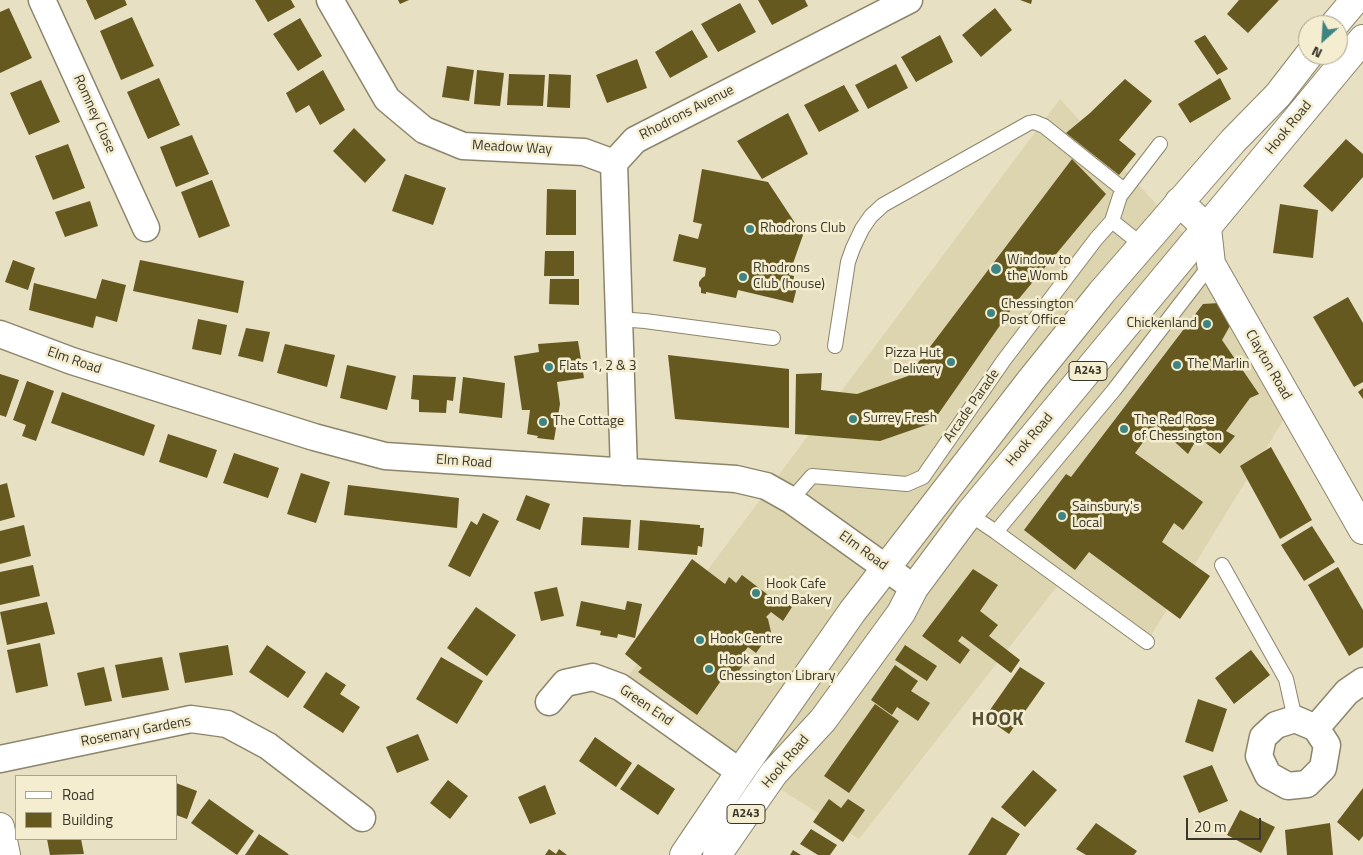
<!DOCTYPE html>
<html>
<head>
<meta charset="utf-8">
<style>
  body { margin:0 }
  #map { position:relative; width:1363px; height:855px; overflow:hidden; background:#e7e0c3; font-family:"Titillium Web",sans-serif }
  canvas { display:block }
  .legend { position:absolute; left:15px; top:775px; width:162px; height:65px; box-sizing:border-box; background:#f4edd0; border:1px solid #a9a48e; margin:0; padding:6px 9px; list-style:none; font-size:15px; color:#39362a }
  .legend li { display:flex; align-items:center; gap:10px; height:25px }
  .legend b { width:25px; border:1px solid #a9a48e }
  .north { position:absolute; left:1298px; top:15px; width:50px; height:50px; box-sizing:border-box; background:#f4edd0; border:1px solid #a9a48e; border-radius:50%; rotate:206deg; font-size:14px; font-weight:700; line-height:20px; text-align:center; color:#39362a }
  .north::after { content:''; display:block; margin:auto; width:18px; height:22px; background:#3e8582; clip-path:polygon(50% 0,100% 100%,50% 72%,0 100%) }
  .scale { position:absolute; left:1186px; top:818px; width:75px; height:22px; box-sizing:border-box; border:2px solid #39362a; border-top:0; padding-left:6px; font-size:15px; line-height:18px; white-space:nowrap; color:#39362a; -webkit-text-stroke:4px #f4edd0; paint-order:stroke }
</style>
</head>
<body>
<div id="map">
<canvas width="1363" height="855"></canvas>
<ul class="legend">
<li><b style="height:6px;background:#fff"></b>Road</li>
<li><b style="height:14px;background:#665920"></b>Building</li>
</ul>
<div class="north">N</div>
<div class="scale">20 m</div>
</div>
<script>
const context = document.querySelector('canvas').getContext('2d');
context.lineJoin = 'round';
function paint(path, color) { context.fillStyle = color; context.fill(path, 'evenodd'); }
const toPath = rows => new Path2D(rows.map(r => 'M' + r).join(''));
function strokePath(path, color, width, dash) { context.strokeStyle = color; context.lineWidth = width; context.lineCap = dash ? 'butt' : 'round'; context.setLineDash(dash || []); context.stroke(path); }
function write(font, color, halo, rows, align = 'center') {
  context.font = font + ' "Titillium Web",sans-serif'; context.lineWidth = 5; context.setLineDash([]); context.textBaseline = 'middle'; context.strokeStyle = halo; context.fillStyle = color; for (const [text, x, y, turn = 0] of rows) {
    context.save(); context.translate(x, y); context.rotate((+turn || 0) * Math.PI / 180); context.textAlign = isNaN(turn) ? turn : align; if (halo) context.strokeText(text, 0, 0); context.fillText(text, 0, 0); context.restore();
  }
}
paint(toPath([
  [1060,99,1211,264,1292,406,1147,642,1062,580,859,839,620,687]
]), '#ddd5b0');
paint(toPath([
  [86,0,125,0,127,5,95,20],
  [255,0,291,0,295,7,268,22],
  [398,0,409,0,400,4],
  [758,0,805,0,808,6,772,25],
  [1020,0,1032,0,1031,4],
  [1239,0,1279,0,1248,33,1227,14],
  [740,3,756,32,718,52,701,24],
  [9,8,32,58,0,73,0,12],
  [995,8,1012,30,981,57,962,35],
  [132,17,154,66,121,80,100,31],
  [300,18,322,56,298,71,273,34],
  [692,30,708,57,670,78,655,52],
  [940,35,953,62,916,82,901,57],
  [1205,35,1228,69,1217,75,1194,41],
  [637,59,647,88,607,103,596,75],
  [896,64,908,88,868,109,855,85],
  [447,66,474,70,469,101,442,97],
  [323,70,345,110,320,125,309,105,296,113,286,93],
  [477,70,504,73,500,106,474,104],
  [509,74,545,75,543,106,507,105],
  [549,74,571,75,570,108,547,107],
  [159,78,180,125,148,139,127,92],
  [1220,78,1231,99,1190,123,1178,104],
  [1125,79,1152,101,1119,140,1136,154,1119,175,1066,133,1090,113],
  [41,80,60,122,29,135,10,93],
  [844,85,859,111,819,132,804,105],
  [788,113,808,154,762,179,737,141],
  [354,128,386,160,365,183,333,151],
  [192,135,209,174,176,187,160,147],
  [1346,139,1363,154,1363,177,1332,212,1303,186],
  [68,144,85,188,53,200,35,156],
  [1072,159,1106,194,1017,301,932,423,880,441,795,434,796,374,822,373,821,390,857,394,908,376],
  [702,169,768,182,803,235,789,275,794,276,793,282,798,283,793,303,738,290,736,298,706,292,706,294,701,293,701,288,699,286,699,282,702,278,705,276,706,268,673,261,679,234,698,239,702,224,693,222],
  [405,174,446,188,433,225,392,211],
  [212,180,230,226,199,238,181,192],
  [547,189,576,190,576,235,546,235],
  [90,201,98,226,65,237,55,212],
  [1280,204,1318,210,1313,258,1273,253],
  [545,251,574,251,574,276,544,276],
  [13,260,35,268,28,290,5,282],
  [140,260,244,281,238,313,133,291],
  [102,279,126,285,117,322,96,316,93,328,29,310,34,283,96,299],
  [550,279,579,279,579,305,549,304],
  [1348,297,1363,323,1363,382,1354,387,1313,317],
  [1219,303,1231,324,1222,340,1259,394,1250,398,1226,431,1235,436,1220,454,1198,437,1188,454,1156,425,1135,453,1203,502,1183,530,1174,523,1162,542,1210,576,1180,619,1089,552,1075,570,1024,530,1066,474,1071,477,1203,304],
  [198,319,227,325,221,355,192,349],
  [246,328,270,332,263,362,238,356],
  [578,341,584,378,557,382,560,404,554,440,537,438,538,436,527,434,530,410,522,410,514,356,539,352,538,344],
  [285,344,335,355,327,387,277,373],
  [668,355,789,369,789,428,675,419],
  [347,365,396,376,387,410,340,398],
  [0,374,19,380,6,417,0,415],
  [413,375,456,377,453,401,447,400,446,413,419,412,419,400,411,399],
  [463,377,505,383,502,418,459,413],
  [27,381,54,391,36,441,22,436,26,425,13,420],
  [1363,388,1363,399,1358,392],
  [62,392,155,425,144,456,51,423],
  [168,434,217,450,207,478,159,462],
  [1271,447,1312,520,1280,539,1240,466],
  [234,453,279,468,268,498,223,483],
  [301,473,330,482,316,523,287,514],
  [7,483,15,517,0,521,0,485],
  [348,485,459,498,457,528,344,515],
  [526,495,550,504,540,530,516,520],
  [483,513,499,521,470,577,448,566,471,521,477,525],
  [583,517,631,520,629,548,581,545],
  [640,520,700,525,700,528,704,528,702,547,698,546,697,555,638,550],
  [24,525,31,556,0,564,0,531],
  [1312,526,1335,562,1304,581,1281,545],
  [692,559,725,584,729,577,736,583,742,575,776,601,778,597,792,607,783,621,771,612,766,617,768,619,771,632,756,653,748,647,738,660,744,664,732,680,725,675,697,715,638,672,642,668,625,654],
  [33,565,40,596,0,605,0,572],
  [1338,567,1363,610,1363,647,1349,656,1308,585],
  [973,569,998,585,980,611,998,625,989,636,1020,660,1011,673,962,636,958,641,970,650,960,664,922,636],
  [557,587,564,616,541,621,534,592],
  [581,601,625,610,627,601,642,604,635,638,618,634,617,638,600,635,601,631,576,626],
  [47,602,55,634,7,645,0,612],
  [476,607,516,635,487,676,447,648],
  [40,643,48,686,16,693,7,650],
  [228,645,233,675,185,683,179,653],
  [267,645,306,672,288,698,249,672],
  [905,645,937,666,927,681,895,660],
  [1251,650,1270,675,1234,704,1215,678],
  [162,657,169,690,122,698,115,665],
  [441,657,483,681,457,724,416,699],
  [895,665,918,681,911,691,930,703,918,721,897,707,892,715,871,700],
  [104,667,112,701,85,706,77,673],
  [1020,667,1045,683,1009,734,985,717],
  [326,672,346,685,340,694,360,707,343,733,303,707],
  [1198,699,1227,709,1213,752,1185,742],
  [875,704,899,721,849,793,824,776],
  [418,734,429,760,397,773,386,747],
  [595,737,632,763,616,787,579,761],
  [638,764,675,789,658,815,620,789],
  [1212,765,1228,801,1199,813,1183,776],
  [1033,770,1057,790,1025,827,1001,807],
  [448,780,468,796,450,819,430,803],
  [176,783,197,791,187,819,176,815],
  [545,785,556,814,530,824,518,797],
  [1363,788,1363,836,1359,841,1337,822],
  [209,799,254,831,237,855,191,823],
  [829,799,841,808,848,799,865,810,843,842,813,822],
  [1240,810,1275,827,1261,853,1227,835],
  [992,817,1020,834,1006,855,968,855],
  [1096,823,1137,851,1134,855,1086,855,1076,849],
  [1330,823,1333,855,1287,855,1285,830],
  [811,829,837,845,830,855,818,855,800,844],
  [259,834,287,853,289,855,245,855],
  [47,839,81,839,84,854,50,855],
  [549,849,556,854,559,849,567,855,545,855],
  [793,850,801,855,790,855]
]), '#665920');
const service = toPath([
  [1112,221,1142,245],
  [618,319,645,321,773,338],
  [835,346,848,262,853,248,862,229,871,216,883,205,1029,123,1034,122,1044,126,1124,190],
  [791,500,812,476,907,484,923,477,1004,360,1096,239,1112,221,1120,196,1160,144],
  [969,514,996,532,1147,642],
  [996,532,1114,390,1211,264],
  [1222,565,1286,679,1295,719]
]);
const minor = toPath([
  [42,0,146,228],
  [330,0,387,99,424,130,463,146,584,152,614,163],
  [0,334,72,361,314,437,385,456,736,479,766,486,791,500,914,588],
  [624,472,614,163,635,140,909,0],
  [549,702,565,683,593,677,620,687,740,772],
  [1295,719,1316,728,1327,745,1323,768,1307,784,1288,786,1268,775,1259,756,1263,737,1276,725,1295,719],
  [1316,728,1347,692,1363,681],
  [0,759,191,719,227,724,268,746,362,818]
]);
const tertiary = toPath([
  [1179,202,1207,228,1211,264,1363,530],
  [0,827,6,855]
]);
const trunk = toPath([
  [1334,25,1355,0],
  [684,855,740,772,852,612,1031,380,1102,292,1233,141,1278,95,1309,55],
  [717,855,774,773,823,720,901,613,914,588,969,514,1363,39]
]);
strokePath(service, '#8c856b', 16);
strokePath(minor, '#8c856b', 29);
strokePath(tertiary, '#8c856b', 30);
strokePath(trunk, '#8c856b', 30);
strokePath(service, '#fff', 14);
strokePath(minor, '#fff', 26);
strokePath(tertiary, '#fff', 28);
strokePath(trunk, '#fff', 28);
for (const [x, y, r, color] of [
  [750,229,5,"#3e8582"],
  [996,269,6,"#3e8582"],
  [743,277,5,"#3e8582"],
  [991,313,5,"#3e8582"],
  [1207,324,5,"#3e8582"],
  [951,362,5,"#3e8582"],
  [1177,365,5,"#3e8582"],
  [549,367,5,"#3e8582"],
  [853,419,5,"#3e8582"],
  [543,422,5,"#3e8582"],
  [1124,429,5,"#3e8582"],
  [1062,516,5,"#3e8582"],
  [756,593,5,"#3e8582"],
  [700,640,5,"#3e8582"],
  [709,669,5,"#3e8582"]
]) { const dot = new Path2D(); dot.arc(x, y, r, 0, 2 * Math.PI); context.fillStyle = color; context.fill(dot); strokePath(dot, '#f4edd0', 2); }
for (const [x, y, w] of [
  [1088,371,38],
  [746,814,38]
]) { const box = new Path2D(); box.roundRect(x - w / 2, y - 9.5, w, 19, 4); context.fillStyle = '#f4edd0'; context.fill(box); strokePath(box, '#39362a', 1); }
write('bold 12px', '#39362a', null, [
  ["A243",1088,371],
  ["A243",746,814]
]);
write('14px', '#39362a', '#f4edd0', [
  ["Rhodrons Avenue",687,113,-27],
  ["Romney Close",94,114,66],
  ["Hook Road",1289,128,-51],
  ["Meadow Way",512,148,3],
  ["Elm Road",74,361,19],
  ["Clayton Road",1268,365,60],
  ["Arcade Parade",972,406,-55],
  ["Hook Road",1030,440,-50],
  ["Elm Road",464,462,4],
  ["Elm Road",863,551,36],
  ["Green End",646,706,34],
  ["Rosemary Gardens",136,732,-11],
  ["Hook Road",786,762,-50]
]);
write('14px', '#39362a', '#f4edd0', [
  ["Rhodrons Club",760,229],
  ["Window to",1007,261],
  ["the Womb",1007,277],
  ["Rhodrons",753,269],
  ["Club (house)",753,285],
  ["Chessington",1001,305],
  ["Post Office",1001,321],
  ["Chickenland",1197,324,"right"],
  ["Pizza Hut",941,354,"right"],
  ["Delivery",941,370,"right"],
  ["The Marlin",1187,365],
  ["Flats 1, 2 & 3",559,367],
  ["Surrey Fresh",863,419],
  ["The Red Rose",1134,421],
  ["of Chessington",1134,437],
  ["The Cottage",553,422],
  ["Sainsbury's",1072,508],
  ["Local",1072,524],
  ["Hook Cafe",766,585],
  ["and Bakery",766,601],
  ["Hook Centre",710,640],
  ["Hook and",719,661],
  ["Chessington Library",719,677]
], 'left');
context.letterSpacing = '1px';
write('bold 19px', '#544e35', '#f4edd0', [
  ["HOOK",998,720]
]);
context.letterSpacing = '0px';
</script>
</body>
</html>
